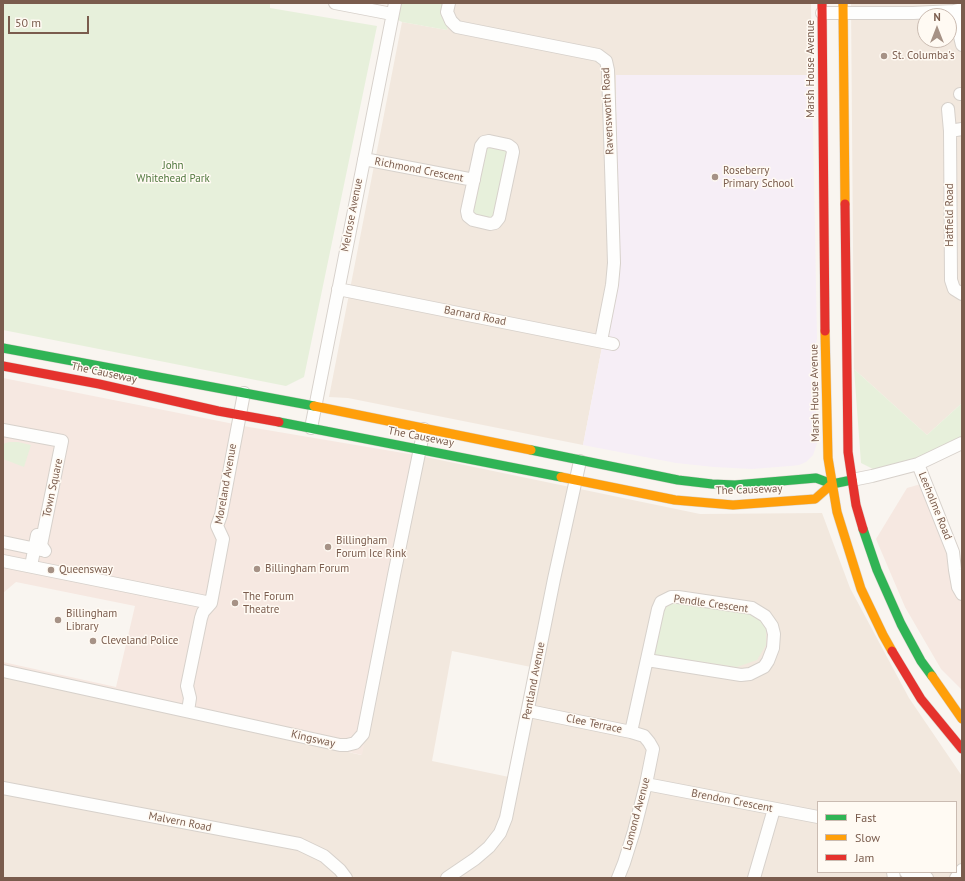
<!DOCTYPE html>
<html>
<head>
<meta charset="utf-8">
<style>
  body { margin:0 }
  #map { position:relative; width:965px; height:881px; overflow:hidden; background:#f9f5f0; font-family:"PT Sans",sans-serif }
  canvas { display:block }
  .frame { position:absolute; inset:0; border:4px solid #7a5c4d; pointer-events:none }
  .legend { position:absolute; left:817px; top:801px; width:140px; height:72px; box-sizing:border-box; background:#fffaf3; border:1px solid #cabbb1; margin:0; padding:5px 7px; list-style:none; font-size:12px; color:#7a5c4d }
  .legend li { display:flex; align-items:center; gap:8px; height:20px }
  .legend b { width:20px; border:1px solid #cabbb1 }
  .north { position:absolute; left:917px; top:8px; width:40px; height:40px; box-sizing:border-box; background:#fffaf3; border:1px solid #cabbb1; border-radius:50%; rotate:0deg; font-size:11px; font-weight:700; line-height:16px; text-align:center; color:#7a5c4d }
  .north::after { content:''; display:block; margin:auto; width:14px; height:18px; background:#a69286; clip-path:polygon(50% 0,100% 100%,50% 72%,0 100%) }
  .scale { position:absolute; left:8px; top:16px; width:81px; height:18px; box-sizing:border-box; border:2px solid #7a5c4d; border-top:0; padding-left:5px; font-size:12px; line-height:14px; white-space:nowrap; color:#7a5c4d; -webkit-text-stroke:3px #fffaf3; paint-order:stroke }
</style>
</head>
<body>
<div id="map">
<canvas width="965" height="881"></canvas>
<div class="frame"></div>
<ul class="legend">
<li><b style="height:5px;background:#30b455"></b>Fast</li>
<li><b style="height:5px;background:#ff9f0a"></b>Slow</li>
<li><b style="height:5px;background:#e5322d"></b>Jam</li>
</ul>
<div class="north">N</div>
<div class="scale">50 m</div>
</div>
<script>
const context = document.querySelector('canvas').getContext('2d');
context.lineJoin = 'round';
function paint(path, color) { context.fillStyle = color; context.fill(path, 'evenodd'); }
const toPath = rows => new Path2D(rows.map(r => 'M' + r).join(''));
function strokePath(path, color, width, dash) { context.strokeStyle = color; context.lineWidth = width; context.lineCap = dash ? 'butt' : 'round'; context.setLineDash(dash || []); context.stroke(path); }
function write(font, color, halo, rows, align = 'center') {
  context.font = font + ' "PT Sans",sans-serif'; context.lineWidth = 3; context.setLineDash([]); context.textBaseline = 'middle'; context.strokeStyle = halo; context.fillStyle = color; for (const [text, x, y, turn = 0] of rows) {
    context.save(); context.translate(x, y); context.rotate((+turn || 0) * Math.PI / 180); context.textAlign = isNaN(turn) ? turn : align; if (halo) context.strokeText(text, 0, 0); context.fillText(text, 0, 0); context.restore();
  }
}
paint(toPath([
  [450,3,811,3,812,75,616,76,618,279,608,326,609,334,602,347,583,445,348,398,329,397,402,22,447,30],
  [851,3,962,3,962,403,927,435,854,369],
  [925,16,949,16,949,40,925,40],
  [421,456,700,514,822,513,850,588,909,698,962,776,962,878,3,878,3,672,361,755],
  [452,651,531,667,509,777,432,761],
  [818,802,956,802,956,872,818,872]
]), '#f2e8de');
paint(toPath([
  [3,378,249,427,421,456,362,755,3,672,3,662,116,687,135,606,16,582,3,593],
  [921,484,956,571,962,565,962,690,941,669,905,607,876,539,907,488]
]), '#f6e8e1');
paint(toPath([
  [616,75,812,75,817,338,811,370,811,393,816,407,817,443,813,455,806,462,799,465,790,466,752,469,714,467,676,463,583,445,602,347,609,334,608,326,618,279]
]), '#f6eef6');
paint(toPath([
  [3,3,270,3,270,8,377,26,304,377,286,386,3,330],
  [399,3,450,3,447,30,402,22,396,19],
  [484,142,512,148,495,223,468,214],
  [854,369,927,435,962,403,962,447,910,462,873,469,861,463],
  [9,442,18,442,31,445,24,467,3,459,3,444],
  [681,599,754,612,766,628,766,645,757,660,737,667,650,654,657,616,668,604]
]), '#e7f0db');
const street = toPath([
  [335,3,392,14],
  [449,3,447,12,451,21,457,27,598,55,606,61,608,70,614,263,612,285,601,341],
  [954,11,962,45],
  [822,13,913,13,954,11,962,9],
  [960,94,962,94],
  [948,109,950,131,951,280,954,289,962,294],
  [950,131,962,129],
  [489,141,508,145,512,148,513,152,499,218,495,223,490,224,473,220,468,216,467,211,481,146,484,142,489,141],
  [364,159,474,180],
  [338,289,613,344],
  [311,428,395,3],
  [3,430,62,441,41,545,45,551],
  [918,464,953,552,955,570,958,587,962,594],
  [852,480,872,476,918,464,962,443],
  [3,542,41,550],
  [3,561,211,603],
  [31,566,37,535],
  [3,671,340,745,347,745,355,743,363,734,394,575,424,429],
  [188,711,190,698,187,686,201,618,203,612,211,603,223,539,217,526,221,515,244,393],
  [529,711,631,732,644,736,649,742,653,749,646,784,634,831,624,863,618,878],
  [631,732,658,609,661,602,671,597,678,597,752,608,765,616,772,626,774,634,773,648,768,661,764,667,750,674,741,675,647,660],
  [646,784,818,817],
  [3,788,299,844,324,856,340,870,346,878],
  [893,872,894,878],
  [906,872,927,878],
  [447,878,475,859,489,847,500,833,506,818,554,579,580,461],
  [754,878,774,809],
  [956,878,962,870]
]);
const fast = toPath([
  [3,348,314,406],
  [279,422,561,477],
  [531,450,678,480,712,484,735,485,816,478,832,484,852,480],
  [863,529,877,570,901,624,921,661,932,676]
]);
const slow = toPath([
  [843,3,845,204],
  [825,331,828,458,837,512,861,589,883,635,892,651],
  [314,406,531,450],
  [561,477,675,500,733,505,815,499,832,484],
  [932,676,962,719]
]);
const jam = toPath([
  [822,3,825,331],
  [845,204,848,452,856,505,863,529],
  [3,366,99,384,218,411,279,422],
  [892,651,921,699,962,749]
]);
strokePath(street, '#d7d1cb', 14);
strokePath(fast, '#d9d2cb', 10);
strokePath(slow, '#d9d2cb', 10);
strokePath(jam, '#d9d2cb', 10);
strokePath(street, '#fefefd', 12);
strokePath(fast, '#30b455', 9);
strokePath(slow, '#ff9f0a', 9);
strokePath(jam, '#e5322d', 9);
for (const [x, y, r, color] of [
  [884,56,4,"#a69286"],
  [715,177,4,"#a69286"],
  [328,547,4,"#a69286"],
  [257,569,4,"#a69286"],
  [51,570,4,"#a69286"],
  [235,603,4,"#a69286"],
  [58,620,4,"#a69286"],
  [93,641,4,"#a69286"]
]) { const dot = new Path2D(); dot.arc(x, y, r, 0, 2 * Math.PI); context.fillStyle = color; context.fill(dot); strokePath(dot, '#fffaf3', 1.5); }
write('11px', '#7a5c4d', '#fffaf3', [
  ["St. Columba's",892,56],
  ["Roseberry",723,171],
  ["Primary School",723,184],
  ["Billingham",336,541],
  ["Forum Ice Rink",336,554],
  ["Billingham Forum",265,569],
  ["Queensway",59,570],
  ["The Forum",243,597],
  ["Theatre",243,610],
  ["Billingham",66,614],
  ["Library",66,627],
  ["Cleveland Police",101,641]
], 'left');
write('11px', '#7a5c4d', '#fffaf3', [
  ["Marsh House Avenue",811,69,-90],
  ["Ravensworth Road",608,111,-93],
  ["Richmond Crescent",419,170,11],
  ["Melrose Avenue",352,215,-79],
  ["Hatfield Road",950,215,-90],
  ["Barnard Road",475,316,11],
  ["The Causeway",104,373,12],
  ["Marsh House Avenue",815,393,-91],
  ["The Causeway",421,437,11],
  ["Moreland Avenue",226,484,-80],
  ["Town Square",53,488,-78],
  ["The Causeway",749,490,-2],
  ["Leeholme Road",935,506,68],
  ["Pendle Crescent",711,604,8],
  ["Pentland Avenue",534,681,-79],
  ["Clee Terrace",594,724,12],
  ["Kingsway",313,739,13],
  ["Brendon Crescent",732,801,11],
  ["Lomond Avenue",637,814,-75],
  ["Malvern Road",180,822,11]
]);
write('11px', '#537a41', '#fffaf3', [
  ["John",173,166],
  ["Whitehead Park",173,179]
]);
</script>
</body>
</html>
